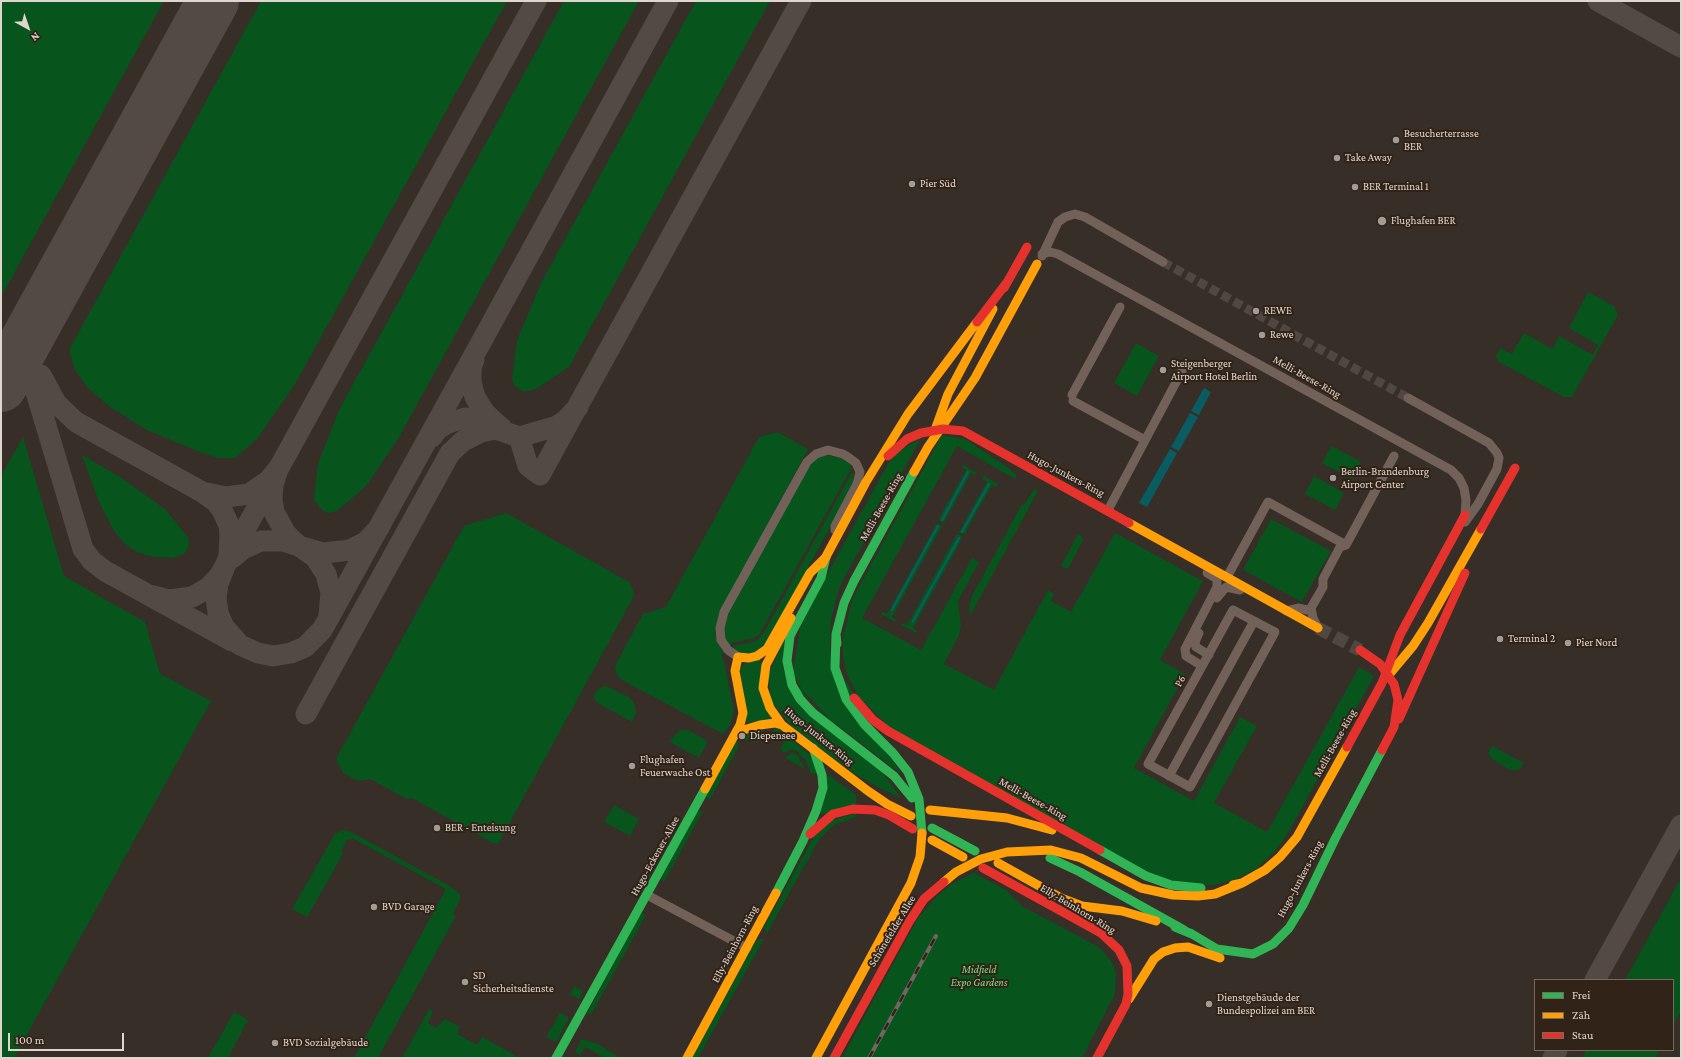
<!DOCTYPE html>
<html>
<head>
<meta charset="utf-8">
<style>
  body { margin:0 }
  #map { position:relative; width:1682px; height:1059px; overflow:hidden; background:#362e27; font-family:"Crimson Pro",serif }
  canvas { display:block }
  .frame { position:absolute; inset:0; border:2px solid #e0d6ce; pointer-events:none }
  .legend { position:absolute; left:1534px; top:979px; width:140px; height:72px; box-sizing:border-box; background:#312317; border:1px solid #776b60; margin:0; padding:5px 7px; list-style:none; font-size:12px; color:#e0d6ce }
  .legend li { display:flex; align-items:center; gap:8px; height:20px }
  .legend b { width:20px; border:1px solid #776b60 }
  .north { position:absolute; left:8px; top:8px; width:40px; height:40px; -webkit-text-stroke:3px #312317; paint-order:stroke; rotate:140deg; font-size:11px; font-weight:700; line-height:16px; text-align:center; color:#e0d6ce }
  .north::after { content:''; display:block; margin:auto; width:14px; height:18px; background:#e0d6ce; clip-path:polygon(50% 0,100% 100%,50% 72%,0 100%) }
  .scale { position:absolute; left:8px; top:1033px; width:116px; height:18px; box-sizing:border-box; border:2px solid #e0d6ce; border-top:0; padding-left:5px; font-size:12px; line-height:14px; white-space:nowrap; color:#e0d6ce; -webkit-text-stroke:3px #312317; paint-order:stroke }
</style>
</head>
<body>
<div id="map">
<canvas width="1682" height="1059"></canvas>
<div class="frame"></div>
<ul class="legend">
<li><b style="height:5px;background:#30b455"></b>Frei</li>
<li><b style="height:5px;background:#ff9f0a"></b>Zäh</li>
<li><b style="height:5px;background:#e5322d"></b>Stau</li>
</ul>
<div class="north">N</div>
<div class="scale">100 m</div>
</div>
<script>
const context = document.querySelector('canvas').getContext('2d');
context.lineJoin = 'round';
function paint(path, color) { context.fillStyle = color; context.fill(path, 'evenodd'); }
const toPath = rows => new Path2D(rows.map(r => 'M' + r).join(''));
function strokePath(path, color, width, dash) { context.strokeStyle = color; context.lineWidth = width; context.lineCap = dash ? 'butt' : 'round'; context.setLineDash(dash || []); context.stroke(path); }
function write(font, color, halo, rows, align = 'center') {
  context.font = font + ' "Crimson Pro",serif'; context.lineWidth = 4; context.setLineDash([]); context.textBaseline = 'middle'; context.strokeStyle = halo; context.fillStyle = color; for (const [text, x, y, turn = 0] of rows) {
    context.save(); context.translate(x, y); context.rotate((+turn || 0) * Math.PI / 180); context.textAlign = isNaN(turn) ? turn : align; if (halo) context.strokeText(text, 0, 0); context.fillText(text, 0, 0); context.restore();
  }
}
paint(toPath([
  [1,1,164,1,1,297],
  [261,1,507,1,295,384,257,439,235,458,218,458,197,451,147,430,110,407,88,388,75,370,69,350],
  [564,1,639,1,398,439,366,486,337,511,329,513,323,511,314,500,318,463,340,408],
  [696,1,770,1,569,367,536,389,529,391,522,391,515,386,512,379,517,340,541,283],
  [1588,292,1614,306,1618,315,1572,397,1564,397,1499,362,1496,356,1500,348,1512,354,1524,333,1552,349,1559,336,1593,355,1598,345,1569,328],
  [1136,343,1159,356,1137,396,1114,383],
  [777,432,808,449,719,614,715,631,718,644,724,652,721,655,724,661,734,711,730,725,723,734,620,679,616,673,615,666,643,614,666,607,759,437],
  [942,435,965,439,1010,469,1017,476,1015,479,957,446,862,618,921,650,972,558,979,562,958,601,961,626,959,635,944,664,994,690,1048,590,1054,594,1051,601,1071,612,1115,533,1203,581,1160,660,1185,674,1134,768,1194,801,1240,717,1257,726,1214,803,1267,832,1359,667,1374,676,1288,833,1275,851,1256,869,1234,880,1214,885,1182,885,1162,880,890,728,858,696,847,674,843,656,843,638,852,600],
  [23,437,64,576,145,622,160,674,211,701,14,1058,1,1058,1,476],
  [921,438,842,582,838,592,831,620,830,636,830,654,901,774,809,703,793,673,801,622,889,462,896,453],
  [1332,446,1361,462,1352,479,1322,463],
  [82,455,117,475,165,509,188,537,189,546,184,554,173,558,149,556,135,551,124,543,114,531,99,502],
  [826,455,844,459,852,467,759,635,754,638,732,643,729,646,725,640,724,627,729,612,808,468,817,458],
  [963,465,977,473,976,475,971,473,944,523,938,520,966,470,962,468],
  [854,472,853,485,848,494,768,641,754,653,741,653,732,649,734,646,756,641,763,634,851,474],
  [984,476,998,484,997,487,992,485,964,535,959,532,987,481,982,479],
  [1314,476,1344,493,1335,510,1305,494],
  [1034,489,1038,491,970,616,969,608,971,598,1022,504,1024,505],
  [506,513,629,582,633,590,634,596,498,844,493,843,412,798,407,799,370,779,359,781,343,773,336,759,464,526],
  [1271,519,1331,551,1302,602,1243,570],
  [937,523,942,526,892,617,896,620,895,622,881,614,882,612,887,614],
  [957,534,963,537,913,628,917,631,916,633,901,625,902,623,907,625],
  [1078,534,1084,538,1068,569,1065,568,1061,566],
  [785,638,784,672,880,769,901,798,876,786,855,774,792,727,771,701,768,675],
  [760,659,771,719,747,723,740,669,744,664],
  [606,686,629,697,634,702,636,713,632,722,599,704,595,700,594,696,596,692,600,688],
  [777,728,809,754,818,773,811,774,806,761,796,750,790,750,785,753,780,750,786,738,772,730],
  [680,730,688,730,706,740,707,743,699,758,670,742,672,738],
  [762,730,764,733,761,733,759,742,749,741,740,736],
  [736,741,739,746,709,801,706,795],
  [1492,746,1524,763,1519,770,1510,770,1492,759,1488,753],
  [792,753,797,755,805,769,785,758],
  [825,776,830,776,856,795,856,804,822,815,820,812],
  [614,805,639,819,630,836,604,822],
  [697,811,703,811,664,882,661,879],
  [856,813,856,817,834,825,820,838,767,933,766,932,764,927,816,833,830,821],
  [343,830,353,833,448,885,460,894,460,899,453,914,456,916,378,1058,354,1058,446,889,352,838,350,840,348,839,341,851,343,854,307,917,292,909,335,834],
  [974,873,1006,890,1022,906,1097,946,1103,951,1113,964,1116,973,1115,994,1082,1058,842,1058,918,918,939,894,955,882],
  [1681,878,1681,1011,1673,1025,1673,980,1625,980],
  [641,913,646,915,591,1015,587,1013],
  [760,939,764,939,698,1058,692,1058,756,941],
  [574,986,583,991,579,1000,570,994],
  [429,1009,433,1011,428,1023,437,1028,442,1021,444,1021,445,1019,460,1027,457,1034,477,1045,482,1037,520,1058,402,1058],
  [234,1012,248,1020,228,1058,208,1058],
  [560,1013,568,1017,568,1020,556,1042,546,1037],
  [582,1039,598,1044,620,1058,605,1058,585,1047,580,1055,575,1052],
  [1586,1050,1659,1050,1655,1058,1582,1058]
]), '#07551c');
paint(toPath([
  [1204,388,1211,392,1199,415,1191,411],
  [1190,413,1198,417,1179,451,1171,447],
  [1170,449,1177,453,1147,507,1139,503]
]), '#095c62');
strokePath(toPath([
  [942,520,968,472],
  [962,532,989,484],
  [892,610,938,526],
  [913,621,959,538]
]), '#095c62', 2.5);
strokePath(toPath([
  [1598,1,1681,47],
  [41,313,31,342,30,365,36,392,83,549,92,561,105,571,232,641],
  [474,360,471,367,471,382,475,397,485,413,498,425],
  [41,375,56,403,76,422,213,498],
  [578,407,565,421,557,426,519,437,528,466,540,475,569,422,801,1],
  [432,437,438,429,448,423,465,418,489,420,501,427],
  [379,528,366,542,350,550,323,553,299,546,286,534,274,512,272,500,273,485,278,469,268,481,249,494,226,497,202,492,216,502,222,510,229,525,230,534,229,556,218,584,216,598,218,613,224,627,240,645,258,653,273,656,291,653,305,647,322,630,326,623,484,337,668,1],
  [232,558,243,549,261,541,283,541,299,546,315,557,326,574,331,593,329,614],
  [149,595,169,600,192,597,208,588,220,575,536,1],
  [306,714,450,453,463,441,481,432,496,429,519,437],
  [1595,980,1681,825],
  [1553,1058,1557,1050]
]), '#544a44', 21);
strokePath(toPath([
  [1,386,213,1]
]), '#544a44', 52);
strokePath(toPath([
  [1163,262,1408,398]
]), '#504740', 9, [9, 4.5]);
strokePath(toPath([
  [1318,628,1360,650]
]), '#504740', 13, [13, 6]);
strokePath(toPath([
  [1042,254,1050,252,1058,254,1451,470,1459,478,1464,488,1466,500,1465,515],
  [1042,256,1058,222,1065,217,1075,214,1085,217,1163,262],
  [1072,395,1120,307],
  [1408,398,1489,443,1497,453,1499,458,1497,469,1478,504,1465,522],
  [1073,401,1145,440],
  [1108,510,1182,371],
  [1227,577,1268,502,1346,545],
  [1217,598,1226,587,1240,590],
  [1233,610,1275,632,1190,787,1148,764,1233,610],
  [1286,611,1298,608,1307,610,1311,608],
  [1318,628,1313,618,1311,608,1323,587,1323,579,1340,547,1346,545,1394,456],
  [1199,633,1195,642,1196,647,1209,655],
  [738,657,728,650,721,640,720,628,724,612,807,462,816,454,828,450,843,454,848,457,856,463,860,472,857,484,835,526,835,530],
  [1202,666,1186,656,1185,649,1217,587,1217,579,1207,573],
  [1169,776,1254,621],
  [647,895,747,948]
]), '#726159', 9);
strokePath(toPath([
  [826,557,821,578,790,636,787,661,792,685,800,699,813,713,894,776,912,798],
  [836,634,835,668,846,699,865,725,893,753,908,772,919,799,922,833],
  [837,644,836,634,844,603,854,581,914,472],
  [932,828,975,851],
  [1100,850,1146,876,1171,885,1201,888],
  [1050,858,1080,872,1184,930],
  [776,893,803,841,816,811,823,788,822,775,813,748],
  [1175,927,1192,934,1217,949,1253,954,1273,944,1289,928,1303,905,1336,837,1382,750],
  [556,1058,705,789]
]), '#30b455', 9);
strokePath(toPath([
  [935,430,948,394,993,309],
  [914,472,928,447,975,378,1037,264],
  [1129,523,1318,628],
  [822,564,866,482,908,414,977,322],
  [791,618,766,665,763,688,770,708,782,725,868,791,887,804,911,816],
  [1387,677,1413,646,1428,623,1481,529],
  [737,732,760,725,775,723,782,725],
  [705,789,740,725,743,713,735,671,738,657,749,658,757,656,767,649,810,573,826,557],
  [930,810,1007,818,1052,830],
  [932,840,963,857],
  [998,863,1061,898,1082,906,1122,911,1156,921],
  [944,882,956,872,981,859,1007,852,1051,850,1081,858,1141,888,1173,895,1198,896,1215,894,1242,883],
  [1233,885,1242,883,1265,870,1280,857,1297,837,1347,747],
  [1129,999,1154,959,1163,952,1175,948,1188,947,1220,958],
  [687,1058,776,893],
  [816,1058,911,883,920,857,922,833]
]), '#ff9f0a', 9);
strokePath(toPath([
  [1004,288,1027,247],
  [977,322,1008,281],
  [888,456,907,439,921,433,943,429,963,431,1129,523],
  [1481,529,1515,468],
  [1360,650,1380,664,1394,684,1398,700,1394,727,1382,750],
  [854,698,873,720,888,731,1100,850],
  [1399,719,1465,573],
  [1347,747,1382,683,1400,635,1465,515],
  [810,834,833,814,853,809,875,810,889,815,913,829],
  [983,868,1101,933,1119,950,1127,966,1128,994,1126,1004,1097,1058],
  [834,1058,909,922,924,899,944,882]
]), '#e5322d', 9);
const rail = toPath([
  [869,1058,936,936]
]);
strokePath(rail, '#726660', 4);
strokePath(rail, '#312317', 2.5, [8]);
for (const [x, y, r, color] of [
  [1396,140,4,"#a49b94"],
  [1337,158,4,"#a49b94"],
  [912,184,4,"#a49b94"],
  [1355,187,4,"#a49b94"],
  [1382,221,5,"#a49b94"],
  [1256,311,4,"#a49b94"],
  [1262,335,4,"#a49b94"],
  [1163,370,4,"#a49b94"],
  [1333,478,4,"#a49b94"],
  [1500,639,4,"#a49b94"],
  [1568,643,4,"#a49b94"],
  [742,736,4,"#a49b94"],
  [632,766,4,"#a49b94"],
  [437,828,4,"#a49b94"],
  [374,907,4,"#a49b94"],
  [465,982,4,"#a49b94"],
  [1209,1004,4,"#a49b94"],
  [275,1043,4,"#a49b94"]
]) { const dot = new Path2D(); dot.arc(x, y, r, 0, 2 * Math.PI); context.fillStyle = color; context.fill(dot); strokePath(dot, '#312317', 1.5); }
write('11px', '#e0d6ce', '#312317', [
  ["Besucherterrasse",1404,134],
  ["BER",1404,147],
  ["Take Away",1345,158],
  ["Pier Süd",920,184],
  ["BER Terminal 1",1363,187],
  ["Flughafen BER",1391,221],
  ["REWE",1264,311],
  ["Rewe",1270,335],
  ["Steigenberger",1171,364],
  ["Airport Hotel Berlin",1171,377],
  ["Berlin-Brandenburg",1341,472],
  ["Airport Center",1341,485],
  ["Terminal 2",1508,639],
  ["Pier Nord",1576,643],
  ["Diepensee",750,736],
  ["Flughafen",640,760],
  ["Feuerwache Ost",640,773],
  ["BER - Enteisung",445,828],
  ["BVD Garage",382,907],
  ["SD",473,976],
  ["Sicherheitsdienste",473,989],
  ["Dienstgebäude der",1217,998],
  ["Bundespolizei am BER",1217,1011],
  ["BVD Sozialgebäude",283,1043]
], 'left');
write('11px', '#e0d6ce', '#312317', [
  ["Melli-Beese-Ring",1307,377,29],
  ["Hugo-Junkers-Ring",1066,474,28],
  ["Melli-Beese-Ring",881,507,-61],
  ["P6",1180,681,-61],
  ["Hugo-Junkers-Ring",819,736,39],
  ["Melli-Beese-Ring",1335,743,-61],
  ["Melli-Beese-Ring",1033,799,29],
  ["Hugo-Eckener-Allee",655,856,-61],
  ["Hugo-Junkers-Ring",1300,879,-62],
  ["Elly-Beinhorn-Ring",1078,909,31],
  ["Schönefelder Allee",892,931,-59],
  ["Elly-Beinhorn-Ring",735,944,-62]
]);
write('italic 11px', '#7bdf85', '#312317', [
  ["Midfield",979,970],
  ["Expo Gardens",979,983]
]);
</script>
</body>
</html>
